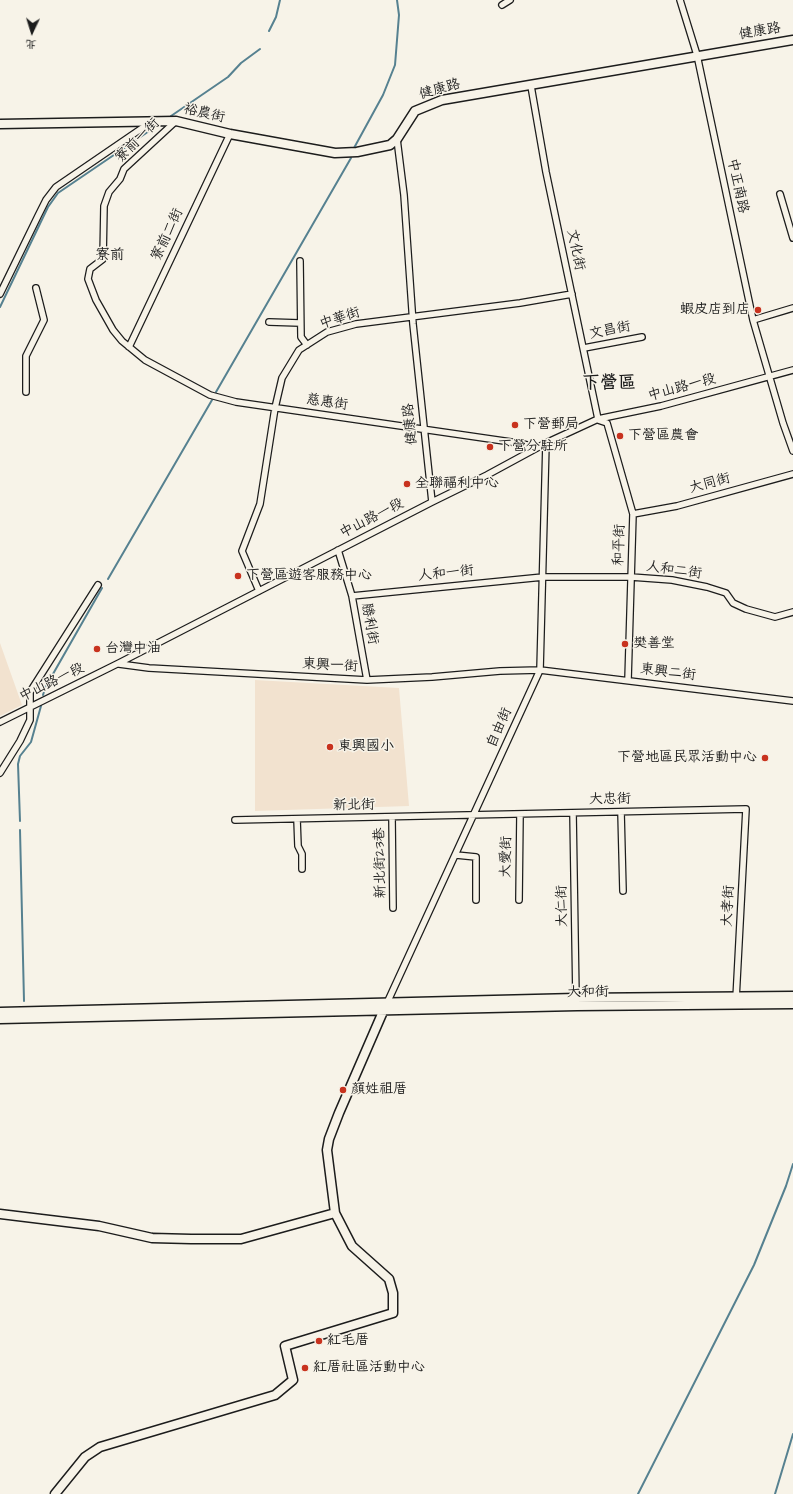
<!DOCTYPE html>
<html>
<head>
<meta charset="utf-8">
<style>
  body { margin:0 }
  #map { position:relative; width:793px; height:1494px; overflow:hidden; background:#f7f3e8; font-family:"Architects Daughter","LXGW WenKai TC",sans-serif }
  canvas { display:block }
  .north { position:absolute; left:12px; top:12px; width:40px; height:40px; -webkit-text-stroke:3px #f7f3e8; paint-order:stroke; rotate:184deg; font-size:11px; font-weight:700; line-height:16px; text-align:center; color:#1c1c1c }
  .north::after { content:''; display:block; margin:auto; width:14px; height:18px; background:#1c1c1c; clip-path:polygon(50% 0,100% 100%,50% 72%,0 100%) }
</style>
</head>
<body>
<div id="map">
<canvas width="793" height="1494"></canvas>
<div class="north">北</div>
</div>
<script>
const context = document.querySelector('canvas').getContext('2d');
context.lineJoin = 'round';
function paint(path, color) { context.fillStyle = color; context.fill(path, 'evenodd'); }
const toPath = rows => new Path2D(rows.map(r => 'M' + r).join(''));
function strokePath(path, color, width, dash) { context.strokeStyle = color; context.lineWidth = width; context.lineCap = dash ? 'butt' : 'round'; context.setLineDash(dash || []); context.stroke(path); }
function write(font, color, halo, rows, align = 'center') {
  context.font = font + ' "Architects Daughter","LXGW WenKai TC",sans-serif'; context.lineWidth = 3; context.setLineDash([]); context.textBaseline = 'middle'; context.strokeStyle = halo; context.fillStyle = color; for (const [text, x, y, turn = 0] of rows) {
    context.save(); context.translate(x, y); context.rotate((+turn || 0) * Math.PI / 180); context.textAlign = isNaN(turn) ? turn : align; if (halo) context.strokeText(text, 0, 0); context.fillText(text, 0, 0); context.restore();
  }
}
paint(toPath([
  [0,643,22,705,0,716],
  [255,680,399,688,409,806,255,811]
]), '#f2e2cf');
strokePath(toPath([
  [269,31,276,17,280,0],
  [171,116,228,77,241,63,260,49],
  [354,148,383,95,395,65,399,15,397,0],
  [0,307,48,207,58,193,158,125],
  [216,392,351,158],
  [108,579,212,400],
  [43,695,45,688,102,588],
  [20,821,18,764,20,756,31,742,41,706],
  [20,830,24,1001],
  [638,1494,754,1265,786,1186,793,1164],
  [775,1494,793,1434]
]), '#568190', 2);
const street = toPath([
  [680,0,697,55,753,320,783,423,793,451],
  [502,5,510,0],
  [531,86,546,172,598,419],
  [176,121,124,169,120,179,109,192,104,206,103,259,90,269,88,279,96,300,113,330,122,341,145,360,210,395,236,402,518,443,527,445,529,452],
  [397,139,404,195,413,324,432,502],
  [780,194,793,238],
  [300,261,301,337,307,345],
  [0,294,38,216,46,200,56,187,151,122],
  [753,320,793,308],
  [269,322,300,323],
  [129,347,230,134],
  [584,348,642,337],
  [26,392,26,356,44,320,36,288],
  [598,420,607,423,633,514,628,680],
  [633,514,677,506,793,474],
  [338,550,352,596,367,680],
  [259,591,242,551,260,504,275,408,282,378,299,350,327,332,356,324,520,303,572,294],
  [352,596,543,577,631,577,672,580,707,587,726,593,733,603,746,609,775,617,793,612],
  [119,664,149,668,367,680,432,677,500,671,540,670,793,701],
  [0,722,119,663,432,502,487,475,546,443,598,419,661,406,793,370],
  [0,773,20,741,30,720,30,692,98,585],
  [621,812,623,891],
  [573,813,576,998],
  [392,817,393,908],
  [297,819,298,846,302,854,302,869],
  [235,820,746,809,736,999],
  [456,855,476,857,476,900],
  [519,900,520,814],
  [387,1003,540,670,546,443]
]);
const secondary = toPath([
  [0,124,176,121,230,134,335,153,357,152,390,145,397,139,415,111,442,100,793,40],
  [0,1012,576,998,793,996],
  [0,1019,577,1006,793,1004],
  [0,1214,99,1226,152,1238,191,1239,241,1239,335,1213],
  [55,1494,85,1457,100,1447,275,1395,293,1380,285,1346,393,1313,393,1293,389,1279,352,1246,335,1213,327,1150,329,1139,339,1113,385,1007]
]);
strokePath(street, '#1c1c1c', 8);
strokePath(secondary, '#1c1c1c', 11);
strokePath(street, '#f7f3e8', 5.5);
strokePath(secondary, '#f7f3e8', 8);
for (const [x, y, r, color] of [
  [758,310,4,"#c8321e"],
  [515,425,4,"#c8321e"],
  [620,436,4,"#c8321e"],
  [490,447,4,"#c8321e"],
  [407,484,4,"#c8321e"],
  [238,576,4,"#c8321e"],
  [625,644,4,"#c8321e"],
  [97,649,4,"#c8321e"],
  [330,747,4,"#c8321e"],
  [765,758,4,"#c8321e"],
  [343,1090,4,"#c8321e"],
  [319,1341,4,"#c8321e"],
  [305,1368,4,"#c8321e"]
]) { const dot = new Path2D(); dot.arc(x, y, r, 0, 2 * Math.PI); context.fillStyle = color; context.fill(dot); strokePath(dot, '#f7f3e8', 1.5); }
write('14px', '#1c1c1c', '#f7f3e8', [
  ["健康路",760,32,-10],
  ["健康路",440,90,-16],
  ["裕農街",204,114,13],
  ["寮前一街",138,141,-45],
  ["中正南路",737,186,78],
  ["寮前二街",168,235,-65],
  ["文化街",575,250,78],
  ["中華街",340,319,-18],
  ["文昌街",610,331,-11],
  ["中山路一段",682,388,-15],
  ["慈惠街",327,403,8],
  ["健康路",411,424,-96],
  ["大同街",710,484,-15],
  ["中山路一段",372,519,-27],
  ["和平街",620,545,-88],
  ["人和二街",674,571,8],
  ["人和一街",446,574,-6],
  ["勝利街",369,624,80],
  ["東興一街",330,666,3],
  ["東興二街",668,673,7],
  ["中山路一段",52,683,-26],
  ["自由街",500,728,-66],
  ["大忠街",610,800,-1],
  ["新北街",354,806,-1],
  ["大愛街",507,857,-89],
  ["新北街23巷",381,863,-91],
  ["大仁街",563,906,-91],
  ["大孝街",729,906,-87],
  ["大和街",588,993,-1]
]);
write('14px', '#1c1c1c', '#f7f3e8', [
  ["蝦皮店到店",750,310,"right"],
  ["下營郵局",523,425],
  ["下營區農會",628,436],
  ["下營分駐所",498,447],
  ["全聯福利中心",415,484],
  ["下營區遊客服務中心",246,576],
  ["樊善堂",633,644],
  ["台灣中油",105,649],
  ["東興國小",338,747],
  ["下營地區民眾活動中心",757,758,"right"],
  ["顏姓祖厝",351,1090],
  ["紅毛厝",327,1341],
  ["紅厝社區活動中心",313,1368]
], 'left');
write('15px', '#1c1c1c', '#f7f3e8', [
  ["寮前",110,256]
]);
write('bold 18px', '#1c1c1c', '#f7f3e8', [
  ["下營區",609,384]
]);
</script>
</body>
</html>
